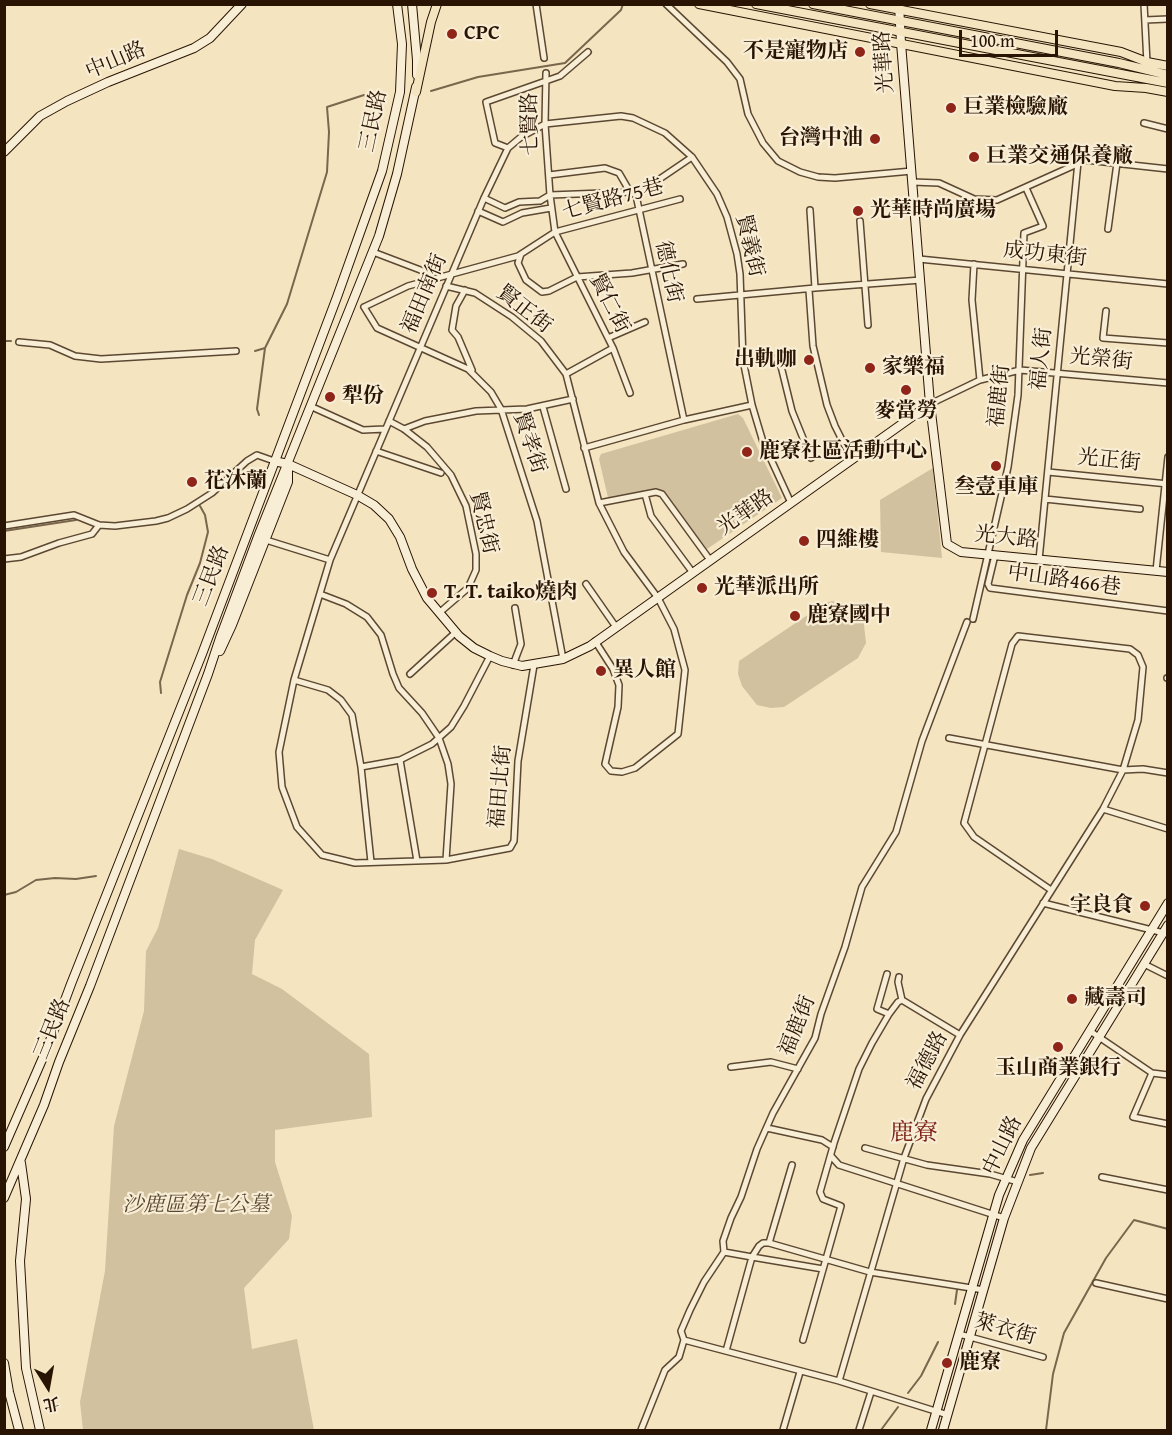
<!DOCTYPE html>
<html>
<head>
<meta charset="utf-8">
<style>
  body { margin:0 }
  #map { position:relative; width:1172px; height:1435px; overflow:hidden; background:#f4e4bf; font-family:"Gentium Book Plus","Noto Serif TC",serif }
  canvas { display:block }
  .frame { position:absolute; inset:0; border:6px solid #291403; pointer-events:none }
  .north { position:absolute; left:18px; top:1357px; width:60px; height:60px; -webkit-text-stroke:4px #f8edd5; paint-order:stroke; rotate:169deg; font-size:16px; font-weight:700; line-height:24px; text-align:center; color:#291403 }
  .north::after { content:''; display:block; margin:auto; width:21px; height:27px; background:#291403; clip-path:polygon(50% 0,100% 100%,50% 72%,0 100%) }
  .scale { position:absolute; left:959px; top:30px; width:99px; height:27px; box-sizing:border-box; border:3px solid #291403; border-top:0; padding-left:8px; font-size:18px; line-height:21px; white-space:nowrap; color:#291403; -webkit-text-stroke:4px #f8edd5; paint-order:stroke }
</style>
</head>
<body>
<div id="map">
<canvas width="1172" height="1435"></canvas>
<div class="frame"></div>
<div class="north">北</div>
<div class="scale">100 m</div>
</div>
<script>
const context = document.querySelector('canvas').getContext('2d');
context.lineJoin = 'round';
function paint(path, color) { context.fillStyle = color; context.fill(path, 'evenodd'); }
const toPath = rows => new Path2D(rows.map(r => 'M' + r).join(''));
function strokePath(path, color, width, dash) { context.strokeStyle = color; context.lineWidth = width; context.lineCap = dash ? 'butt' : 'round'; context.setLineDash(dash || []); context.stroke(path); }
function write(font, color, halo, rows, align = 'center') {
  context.font = font + ' "Gentium Book Plus","Noto Serif TC",serif'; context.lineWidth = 4.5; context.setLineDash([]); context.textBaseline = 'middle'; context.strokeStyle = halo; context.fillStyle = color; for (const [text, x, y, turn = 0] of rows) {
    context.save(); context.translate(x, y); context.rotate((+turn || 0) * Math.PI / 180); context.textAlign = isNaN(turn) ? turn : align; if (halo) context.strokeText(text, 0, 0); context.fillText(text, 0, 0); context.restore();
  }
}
paint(toPath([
  [738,414,743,418,782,498,707,549,670,501,653,494,609,502,599,459,601,454],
  [933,468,942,558,881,552,880,500],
  [832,601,853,607,858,610,863,616,866,643,858,658,784,707,771,708,757,705,742,686,738,674,739,661,824,604],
  [179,849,212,859,283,890,255,940,252,974,282,989,369,1054,372,1117,275,1130,275,1162,292,1216,289,1239,244,1288,252,1349,297,1339,314,1430,83,1430,80,1402,105,1271,114,1126,144,1011,146,951,158,928]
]), '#d1c19f');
strokePath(toPath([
  [431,91,478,77,565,63,621,10,623,4],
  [4,341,11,341],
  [255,351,265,348,287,304,327,172,329,132,327,107,364,95,377,105],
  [259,415,257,409,265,348],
  [4,531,76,520],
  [161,693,160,682,187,595,200,563,208,532,205,515,200,506],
  [4,895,16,892,36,880,55,878,76,879,96,876],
  [1030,1175,1043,1173],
  [955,1304,957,1290],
  [908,1393,921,1376,938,1342],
  [881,1430,898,1407],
  [1046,1430,1053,1374,1064,1333,1106,1258,1134,1220,1168,1229]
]), '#79664d', 2);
const street = toPath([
  [536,4,544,58],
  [666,4,727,62,740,79,748,114,763,143,778,161,800,172,818,177,835,178,912,171],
  [1144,4,1147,63],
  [1145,20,1168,19],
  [1144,123,1168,129],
  [508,148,495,143,486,102,560,76,588,52],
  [549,175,605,168,619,173,630,192],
  [912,182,939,183,974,199,997,200,1086,160,1168,169],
  [484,198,505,208,519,202,540,201,550,195,630,192,638,196],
  [810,210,815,288],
  [478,211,503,222,522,213,551,208],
  [860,221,868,325],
  [1108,229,1117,163],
  [373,252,423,271],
  [521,254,518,263,526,280,542,292,549,291,577,277,632,273,683,264],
  [919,259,1168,284],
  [974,264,972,300,980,380],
  [446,286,475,293,512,317,541,341,566,374,599,503,624,552,658,598,674,629,685,670,678,734,635,768,622,772,611,771,605,764,618,707,619,685,613,669,595,641],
  [465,290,456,306,452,330,458,337,472,370],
  [809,290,813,346,827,405,835,426,852,460],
  [697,299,815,288,921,280],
  [364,307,377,328,468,369,491,392,501,409,537,521,563,659],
  [364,307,408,286,518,256,555,232,550,195,545,124,546,73],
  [1106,311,1103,338,1168,343],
  [608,338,645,322],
  [19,342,50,345,75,356,101,359,236,351],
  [778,354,792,411,811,458],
  [566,374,613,348],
  [630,393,613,348,555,232,680,199],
  [930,404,980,380,1020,370,1168,383],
  [310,406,363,430,385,429],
  [543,407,566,489],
  [684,420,637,200,639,193,692,157],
  [389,421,404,429,427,447,451,475,466,506,476,554,476,570,468,588,439,613],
  [404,429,425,421,476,411,527,409,573,399],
  [584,448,684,420,752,405],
  [376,451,441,473],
  [1048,472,1168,484],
  [645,494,651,516,693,573],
  [1045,499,1140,509],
  [599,503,656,492,662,494,710,560],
  [4,526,74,515,99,525,115,526,156,521,168,518,187,509,212,493,247,461,257,455,274,461],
  [266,540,330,560],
  [995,555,988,584,990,588,1168,611],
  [4,559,21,557,59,543,92,534,99,525],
  [1039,560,1078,162],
  [1156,571,1168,457],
  [586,584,616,627],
  [320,594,346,604,367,617,381,635,393,674,399,688,422,713,439,738,448,764,451,784,446,860],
  [973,619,1008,467,1018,395,1024,233,1043,226,1026,188],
  [513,665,521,644,515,608],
  [534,665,518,761,514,841,510,848,446,860,355,863,322,855,297,827,282,787,279,752,294,680,330,560,484,198,508,148,521,137,545,124,621,116,633,118,665,133,692,157,717,194,727,217,737,254,740,274,743,360,752,405,763,442,791,503],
  [410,674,456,632],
  [1167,678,1168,678],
  [294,680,328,690,341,700,352,715,361,767,371,862],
  [949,738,1123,770,1143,769,1168,773],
  [400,760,417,861],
  [361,767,400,760,432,744,451,727,464,706,490,656],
  [1103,809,1168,829],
  [1043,903,1168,934],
  [1144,964,1168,976],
  [887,974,877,1009,889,1014],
  [899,977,898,982,902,1000],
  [1090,1031,1152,1073,1168,1075],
  [731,1067,771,1062,798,1069],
  [1152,1073,1133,1117,1168,1124],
  [767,1128,822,1140,833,1147],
  [865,1148,927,1165,990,1174,1018,1182],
  [831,1156,839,1165,1004,1218],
  [1102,1177,1168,1190],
  [769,1243,792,1165],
  [724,1252,752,1257,759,1246,763,1243,769,1243,870,1272,984,1290],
  [1096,1283,1168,1299],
  [959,1334,1043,1357],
  [684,1340,839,1381,948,1415],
  [803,1340,841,1206,823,1199,820,1192,834,1143,859,1069,872,1043,889,1014,898,1002,902,1000,960,1035],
  [726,1351,752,1257,823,1269],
  [839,1381,904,1158,926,1099,960,1035,1103,809,1123,770,1138,720,1143,667,1138,655,1130,649,1018,636,1012,644,964,823,974,837,1051,890],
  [641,1430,665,1370,679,1357,684,1340,681,1331,690,1310,704,1282,724,1252,723,1241,731,1218,741,1197,757,1149,773,1113,815,1038,821,1014,845,947,862,887,896,832,922,741,967,622],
  [783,1430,800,1372],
  [859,1430,871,1392]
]);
const secondary = toPath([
  [412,4,417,60,417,75],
  [899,4,901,43,930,404,947,544,961,552,1168,572],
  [4,152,40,116,67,101,108,82,194,48,210,38,242,4],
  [274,461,288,464,357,495,374,505,389,519,400,537,412,569,427,598,459,636,474,648,490,656,502,661,522,666,563,659,590,646,930,404],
  [220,651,232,625,288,482,288,467],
  [4,1147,48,1046,71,984,202,654,337,297,382,171,400,92,402,44,397,4],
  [21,1163,26,1199,20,1261,26,1368,40,1430],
  [4,1198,44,1105,59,1062,90,986,208,674,220,638,259,534,379,236,397,174,416,87],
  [4,1363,9,1392,19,1430],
  [931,1430,999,1195,1023,1140,1168,903],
  [943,1430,1004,1218,1031,1148,1168,925]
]);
const primary = toPath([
  [699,4,1115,86,1146,88,1168,92],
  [756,4,1168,83],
  [813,4,1119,63,1168,75],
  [870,4,1121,52,1147,62,1168,66],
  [416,92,431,22,437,4]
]);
strokePath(street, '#5c4832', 8);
strokePath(secondary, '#291403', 10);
strokePath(primary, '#291403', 10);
strokePath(street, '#f8edd5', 5);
strokePath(secondary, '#f8edd5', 8);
strokePath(primary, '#f4e4bf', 8);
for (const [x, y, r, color] of [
  [452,34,6,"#8f2418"],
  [860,52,6,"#8f2418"],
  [951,108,6,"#8f2418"],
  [875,139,6,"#8f2418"],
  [974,157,6,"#8f2418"],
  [858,211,6,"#8f2418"],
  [809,360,6,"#8f2418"],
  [870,368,6,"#8f2418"],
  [906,390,6,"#8f2418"],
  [330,397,6,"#8f2418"],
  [747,452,6,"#8f2418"],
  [996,466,6,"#8f2418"],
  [192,482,6,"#8f2418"],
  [804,541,6,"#8f2418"],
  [702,588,6,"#8f2418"],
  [432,593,6,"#8f2418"],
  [795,616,6,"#8f2418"],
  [601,671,6,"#8f2418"],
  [1145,906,6,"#8f2418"],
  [1072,999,6,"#8f2418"],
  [1058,1047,6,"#8f2418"],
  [947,1363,6,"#8f2418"]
]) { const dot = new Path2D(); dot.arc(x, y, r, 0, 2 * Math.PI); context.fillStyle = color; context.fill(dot); strokePath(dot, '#f8edd5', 2); }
write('bold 21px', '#291403', '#f8edd5', [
  ["CPC",464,34],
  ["不是寵物店",848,52,"right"],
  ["巨業檢驗廠",963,108],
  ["台灣中油",863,139,"right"],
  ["巨業交通保養廠",986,157],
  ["光華時尚廣場",870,211],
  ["出軌咖",797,360,"right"],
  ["家樂福",882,368],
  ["犁份",342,397],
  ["麥當勞",906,412,"center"],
  ["鹿寮社區活動中心",759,452],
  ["花沐蘭",204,482],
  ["叁壹車庫",996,488,"center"],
  ["四維樓",816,541],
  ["光華派出所",714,588],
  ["T. T. taiko燒肉",444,593],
  ["鹿寮國中",807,616],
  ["異人館",613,671],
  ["宇良食",1133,906,"right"],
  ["藏壽司",1084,999],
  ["玉山商業銀行",1058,1069,"center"],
  ["鹿寮",959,1363]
], 'left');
write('21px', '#291403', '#f8edd5', [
  ["中山路",116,61,-23],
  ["光華路",885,62,-94],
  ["三民路",374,121,-78],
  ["七賢路",531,124,-91],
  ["七賢路75巷",613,200,-15],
  ["賢義街",749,246,77],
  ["成功東街",1045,255,6],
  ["德化街",668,272,78],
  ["福田南街",425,294,-67],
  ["賢仁街",609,304,63],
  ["賢正街",524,310,38],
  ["福人街",1042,359,-84],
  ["光榮街",1101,360,6],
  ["福鹿街",1000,396,-84],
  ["賢孝街",529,443,72],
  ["光正街",1109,461,6],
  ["光華路",746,513,-35],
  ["賢忠街",483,523,77],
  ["光大路",1006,538,6],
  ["三民路",212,576,-69],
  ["中山路466巷",1064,581,8],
  ["福田北街",501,787,-85],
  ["福鹿街",798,1026,-68],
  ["三民路",53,1029,-68],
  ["福德路",928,1061,-62],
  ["中山路",1003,1146,-64],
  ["萊衣街",1005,1330,16]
]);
write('italic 21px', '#5b4832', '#f8edd5', [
  ["沙鹿區第七公墓",196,1206]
]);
write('24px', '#7a1f14', '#f8edd5', [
  ["鹿寮",914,1134]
]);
</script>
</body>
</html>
